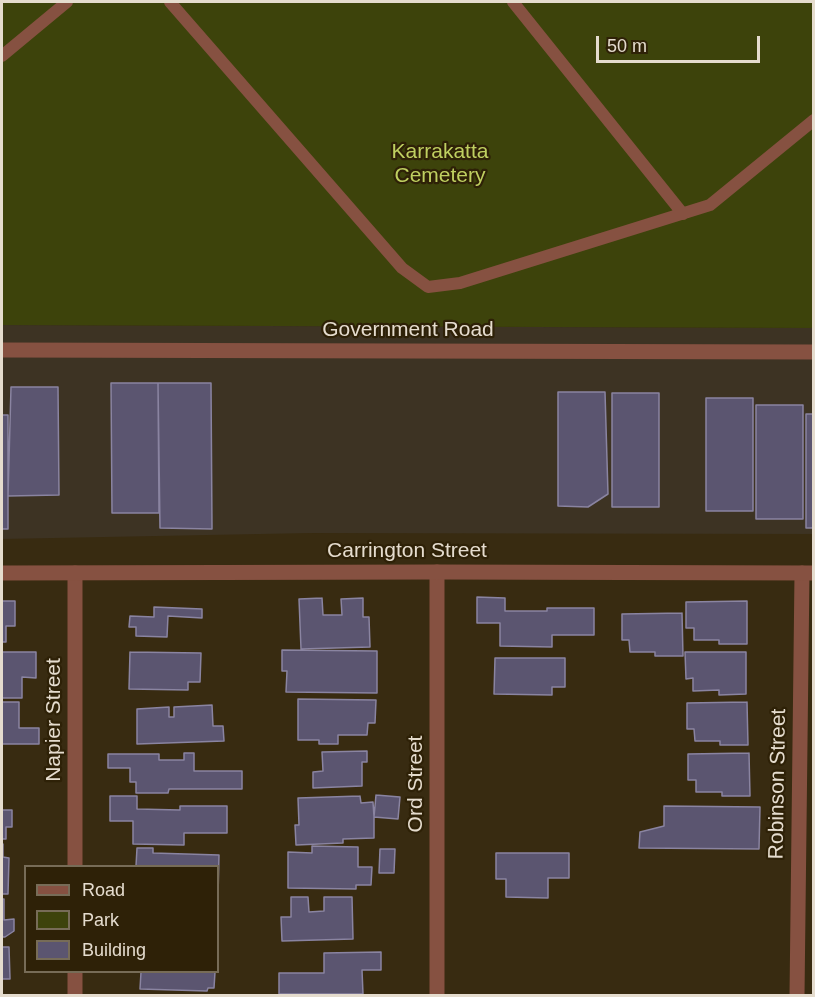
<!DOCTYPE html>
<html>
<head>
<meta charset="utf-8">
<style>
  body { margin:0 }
  #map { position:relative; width:815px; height:997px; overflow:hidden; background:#382b11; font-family:Helvetica,sans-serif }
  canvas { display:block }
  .frame { position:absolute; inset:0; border:3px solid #e5dcce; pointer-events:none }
  .legend { position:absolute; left:24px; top:865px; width:195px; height:108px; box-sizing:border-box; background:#2e2107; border:2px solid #776c57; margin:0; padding:8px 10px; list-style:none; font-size:18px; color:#e5dcce }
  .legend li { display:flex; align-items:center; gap:12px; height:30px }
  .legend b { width:30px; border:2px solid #776c57 }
  .scale { position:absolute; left:596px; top:36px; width:164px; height:27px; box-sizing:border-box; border:3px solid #e5dcce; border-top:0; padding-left:8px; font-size:18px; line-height:21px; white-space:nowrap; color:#e5dcce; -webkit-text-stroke:4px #2e2107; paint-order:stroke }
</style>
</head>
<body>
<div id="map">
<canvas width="815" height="997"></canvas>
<div class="frame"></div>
<ul class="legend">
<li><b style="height:8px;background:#865141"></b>Road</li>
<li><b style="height:16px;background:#3d430b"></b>Park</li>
<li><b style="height:16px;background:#5b5570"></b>Building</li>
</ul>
<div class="scale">50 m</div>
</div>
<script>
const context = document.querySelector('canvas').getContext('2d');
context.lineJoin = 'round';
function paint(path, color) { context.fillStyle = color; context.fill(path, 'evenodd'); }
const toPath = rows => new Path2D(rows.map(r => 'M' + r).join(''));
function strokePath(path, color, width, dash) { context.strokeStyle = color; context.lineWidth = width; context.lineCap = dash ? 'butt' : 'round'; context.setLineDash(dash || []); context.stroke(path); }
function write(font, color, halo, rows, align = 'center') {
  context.font = font + ' Helvetica,sans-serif'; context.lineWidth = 4.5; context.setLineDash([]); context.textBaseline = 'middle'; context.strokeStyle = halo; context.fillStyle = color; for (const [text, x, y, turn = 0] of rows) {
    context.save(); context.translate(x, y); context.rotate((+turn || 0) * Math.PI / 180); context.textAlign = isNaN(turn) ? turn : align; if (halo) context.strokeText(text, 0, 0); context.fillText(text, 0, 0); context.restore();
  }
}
paint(toPath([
  [2,325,813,328,813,534,311,533,2,539]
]), '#3d3323');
paint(toPath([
  [2,2,813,2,813,328,2,325]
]), '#3d430b');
const building = toPath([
  [111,383,158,383,159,513,112,513,111,383],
  [158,383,211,383,212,529,160,528,158,383],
  [11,387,58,387,59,495,8,496,11,387],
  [558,392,605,392,608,494,588,507,558,506,558,392],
  [612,393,659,393,659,507,612,507,612,393],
  [706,398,753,398,753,511,706,511,706,398],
  [756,405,803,405,803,519,756,519,756,405],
  [806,414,814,414,814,528,806,528,806,414],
  [2,415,8,415,8,529,2,529,2,415],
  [477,597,505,598,505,611,547,611,547,608,594,608,594,635,552,635,552,647,500,646,500,623,477,623,477,597],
  [322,598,323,615,342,615,341,599,363,598,363,617,369,617,370,647,301,649,299,599,322,598],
  [2,601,15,601,15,626,6,626,6,642,2,642,2,601],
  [747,601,747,644,719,644,719,640,694,640,694,628,686,628,686,602,747,601],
  [154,607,202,609,202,618,168,616,167,637,136,636,136,627,129,627,130,616,154,617,154,607],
  [682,613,683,656,655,656,655,652,630,652,629,640,622,640,622,614,682,613],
  [282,650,377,651,377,693,286,692,287,671,282,671,282,650],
  [2,652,36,652,36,678,22,677,22,698,2,698,2,652],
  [130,652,201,653,200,682,188,682,188,690,129,689,130,652],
  [685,652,746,652,746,694,719,695,719,690,693,691,693,678,686,679,685,652],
  [495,658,565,658,565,687,552,687,552,695,494,694,495,658],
  [298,699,376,700,375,723,368,723,367,735,338,735,338,744,319,744,319,740,298,740,298,699],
  [2,702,19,702,19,728,39,728,39,744,2,744,2,702],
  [747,702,748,745,720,745,720,741,695,741,694,729,687,729,687,703,747,702],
  [212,705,213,726,223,726,224,741,137,744,137,709,169,707,169,717,174,717,174,707,212,705],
  [367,751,367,762,362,762,362,786,313,788,313,772,323,771,322,752,367,751],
  [184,753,194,753,194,771,242,771,242,789,169,789,168,793,136,793,136,782,130,782,130,768,108,768,108,754,159,754,159,760,184,760,184,753],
  [749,753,750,796,722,796,722,792,696,792,696,780,688,780,688,754,749,753],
  [376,795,400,797,398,819,374,817,376,795],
  [110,796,137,796,137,809,180,810,180,806,227,806,227,833,184,833,184,845,133,844,133,821,110,821,110,796],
  [360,796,361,803,373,802,374,817,374,838,343,839,343,843,296,845,295,825,299,825,298,798,360,796],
  [664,806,760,807,759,849,639,848,640,832,664,826,664,806],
  [2,810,12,810,12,827,6,827,6,839,2,839,2,810],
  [2,844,3,844,3,857,9,858,8,894,2,894,2,844],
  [312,846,358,847,358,867,372,867,371,885,356,885,356,889,288,888,288,852,312,853,312,846],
  [137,848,153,848,153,853,219,855,218,896,218,866,136,866,137,848],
  [380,849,395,849,394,873,379,873,380,849],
  [496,853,569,853,569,878,548,878,548,898,506,897,506,879,496,879,496,853],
  [291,897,308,897,309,912,324,911,324,897,352,897,353,939,282,941,281,917,291,917,291,897],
  [2,899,4,899,4,920,14,919,14,931,5,937,2,937,2,899],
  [2,947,9,947,10,979,2,979,2,947],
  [381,952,381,970,362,970,363,994,279,994,279,973,324,973,324,953,381,952],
  [141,972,215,972,214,988,208,988,207,991,140,989,141,972]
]);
paint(building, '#5b5570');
strokePath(building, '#8a84a1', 1.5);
strokePath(toPath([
  [170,2,402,268,428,287,460,283,710,205,814,120],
  [513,2,683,214],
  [2,56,67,2]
]), '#865141', 12);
strokePath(toPath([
  [2,350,814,352],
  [75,573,75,866],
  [75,972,75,996],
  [437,996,437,572],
  [797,996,802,573]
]), '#865141', 15);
strokePath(toPath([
  [2,573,437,572,814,573]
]), '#865141', 15);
write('21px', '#bfcf60', '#2e2107', [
  ["Karrakatta",440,152],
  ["Cemetery",440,176]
]);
write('21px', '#e5dcce', '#2e2107', [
  ["Government Road",408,330],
  ["Carrington Street",407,551],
  ["Napier Street",54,720,-90],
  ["Ord Street",416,784,-90],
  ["Robinson Street",778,784,-89]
]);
</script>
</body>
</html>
